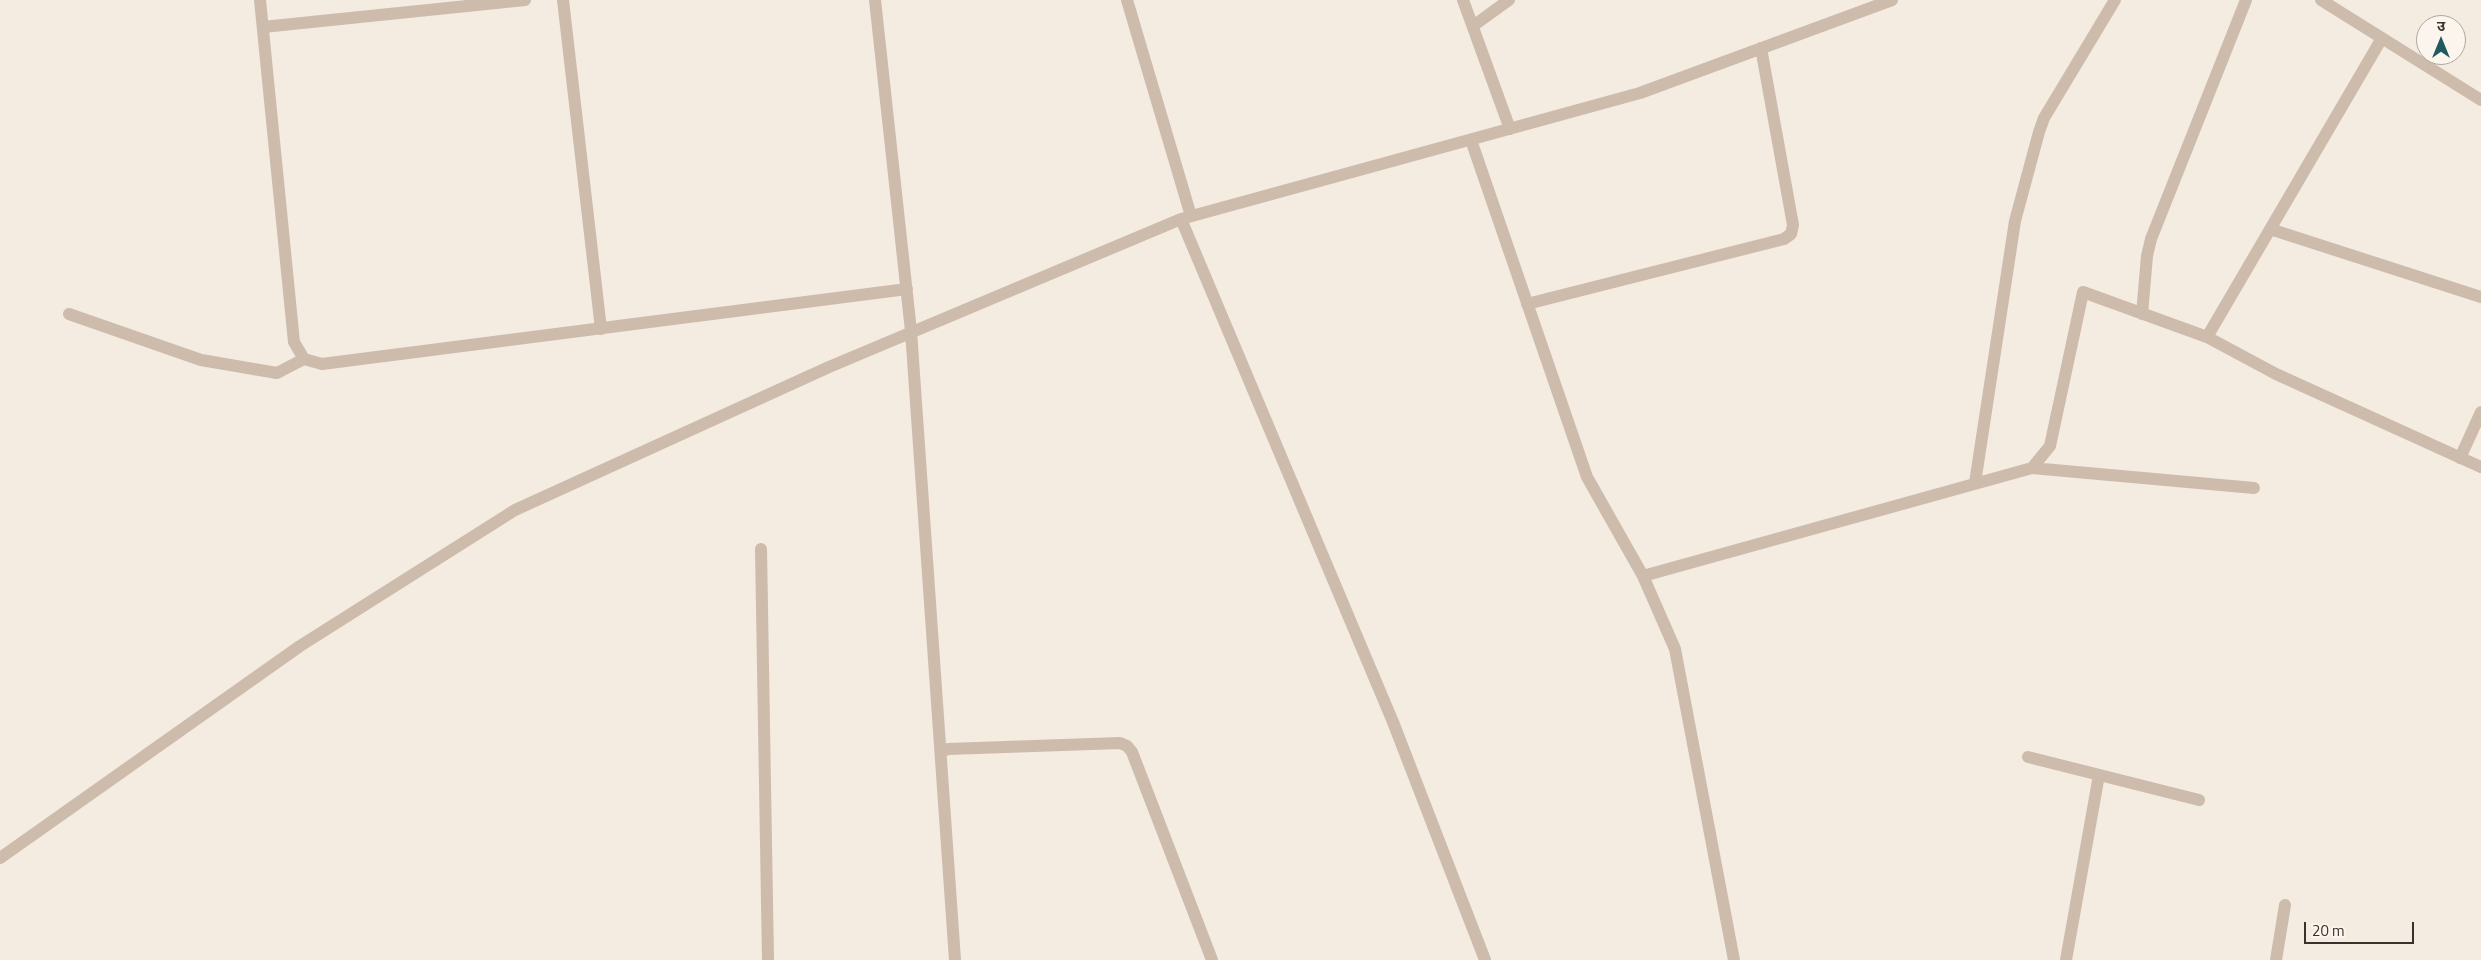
<!DOCTYPE html>
<html>
<head>
<meta charset="utf-8">
<style>
  body { margin:0 }
  #map { position:relative; width:2481px; height:960px; overflow:hidden; background:#f4ebe1; font-family:"Titillium Web","Noto Sans Devanagari",sans-serif }
  canvas { display:block }
  .north { position:absolute; left:2416px; top:15px; width:50px; height:50px; box-sizing:border-box; background:#fbf5ee; border:1px solid #aea6a0; border-radius:50%; rotate:0deg; font-size:14px; font-weight:700; line-height:20px; text-align:center; color:#3b302b }
  .north::after { content:''; display:block; margin:auto; width:18px; height:22px; background:#1f5a5e; clip-path:polygon(50% 0,100% 100%,50% 72%,0 100%) }
  .scale { position:absolute; left:2304px; top:922px; width:110px; height:22px; box-sizing:border-box; border:2px solid #3b302b; border-top:0; padding-left:6px; font-size:15px; line-height:18px; white-space:nowrap; color:#3b302b; -webkit-text-stroke:4px #fbf5ee; paint-order:stroke }
</style>
</head>
<body>
<div id="map">
<canvas width="2481" height="960"></canvas>
<div class="north">उ</div>
<div class="scale">20 m</div>
</div>
<script>
const context = document.querySelector('canvas').getContext('2d');
context.lineJoin = 'round';
const toPath = rows => new Path2D(rows.map(r => 'M' + r).join(''));
function strokePath(path, color, width, dash) { context.strokeStyle = color; context.lineWidth = width; context.lineCap = dash ? 'butt' : 'round'; context.setLineDash(dash || []); context.stroke(path); }
strokePath(toPath([
  [260,0,294,342,304,359,322,364,907,289],
  [563,0,601,329],
  [875,0,911,331,955,960],
  [1127,0,1191,216],
  [1463,0,1510,129],
  [2321,0,2481,100],
  [1473,26,1509,0],
  [263,27,525,0],
  [1471,140,1587,477,1643,576,1675,649,1734,960],
  [1181,219,1393,722,1485,960],
  [2270,229,2481,297],
  [1527,304,1784,239,1791,234,1793,225,1761,48],
  [69,314,201,360,277,373,304,359],
  [2142,314,2147,256,2151,239,2246,0],
  [2207,337,2382,38],
  [2460,458,2481,412],
  [2032,468,2254,488],
  [1975,483,2015,221,2039,132,2044,118,2115,0],
  [761,549,768,960],
  [1643,576,2032,468,2050,446,2083,292,2207,337,2276,374,2481,467],
  [941,752,948,749,1120,743,1127,746,1132,752,1212,960],
  [2028,757,2199,800],
  [0,858,300,646,515,510,829,367,1181,219,1640,93,1892,0],
  [2066,960,2099,775],
  [2276,960,2285,905]
]), '#cdbbac', 12);
</script>
</body>
</html>
